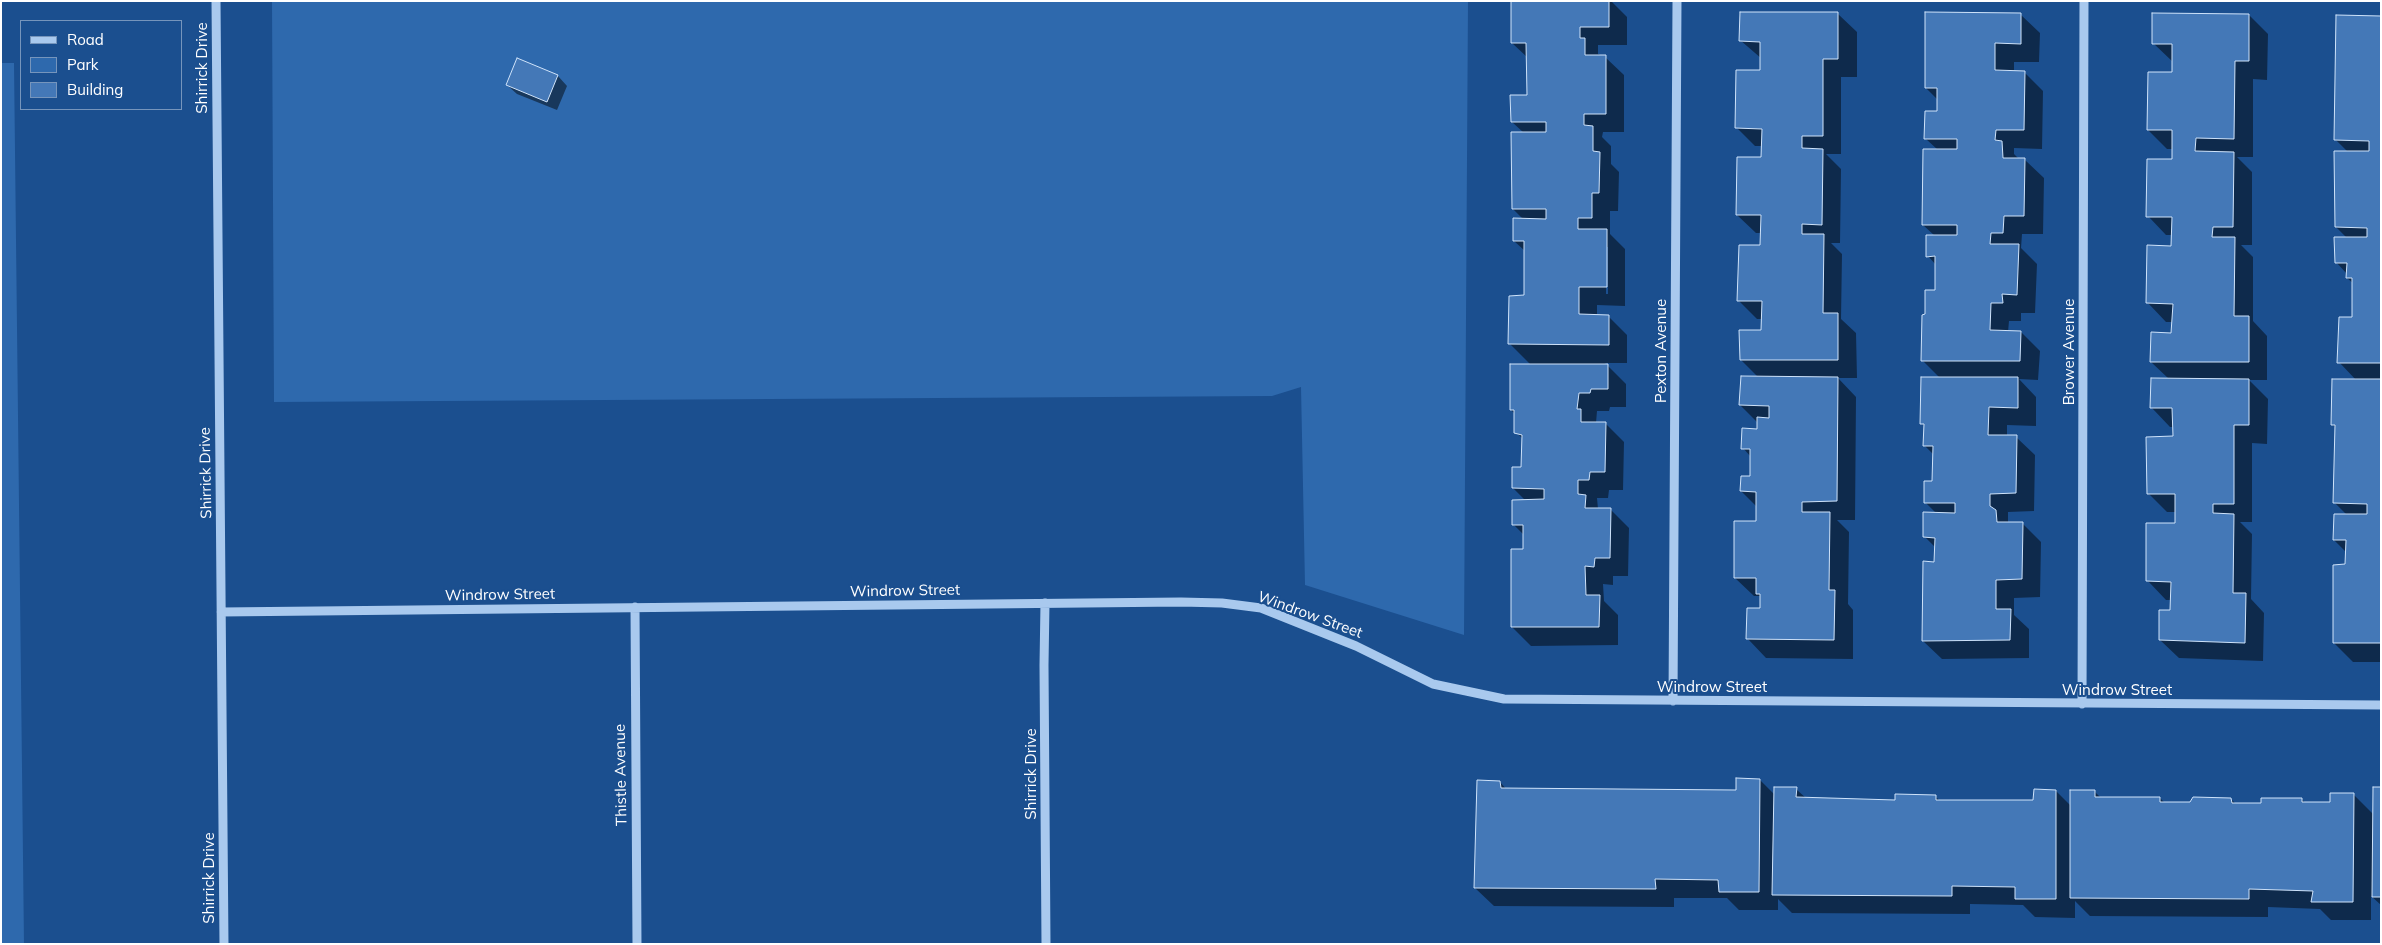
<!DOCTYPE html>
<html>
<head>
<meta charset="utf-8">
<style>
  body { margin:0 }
  #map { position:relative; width:2382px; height:945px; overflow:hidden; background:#1b4f8f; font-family:Mulish,sans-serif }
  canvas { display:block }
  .frame { position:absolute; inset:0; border:2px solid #fff; pointer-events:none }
  .legend { position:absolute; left:20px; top:20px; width:162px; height:90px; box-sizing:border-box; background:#1b4f8f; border:1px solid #7695bc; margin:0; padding:6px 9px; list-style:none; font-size:15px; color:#fff }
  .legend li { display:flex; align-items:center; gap:10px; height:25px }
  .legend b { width:25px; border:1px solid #7695bc }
</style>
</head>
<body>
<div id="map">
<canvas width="2382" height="945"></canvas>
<div class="frame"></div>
<ul class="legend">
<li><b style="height:6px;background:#a9c9ee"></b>Road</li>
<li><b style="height:14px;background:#2e69ad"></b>Park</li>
<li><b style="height:14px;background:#4478b7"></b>Building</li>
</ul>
</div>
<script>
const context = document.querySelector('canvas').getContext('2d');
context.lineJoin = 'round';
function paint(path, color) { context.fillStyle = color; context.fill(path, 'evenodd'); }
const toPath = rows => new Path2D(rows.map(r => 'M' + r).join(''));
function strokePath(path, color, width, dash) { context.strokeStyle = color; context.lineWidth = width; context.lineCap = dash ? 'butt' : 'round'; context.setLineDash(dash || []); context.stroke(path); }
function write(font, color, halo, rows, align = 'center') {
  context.font = font + ' Mulish,sans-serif'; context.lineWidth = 4; context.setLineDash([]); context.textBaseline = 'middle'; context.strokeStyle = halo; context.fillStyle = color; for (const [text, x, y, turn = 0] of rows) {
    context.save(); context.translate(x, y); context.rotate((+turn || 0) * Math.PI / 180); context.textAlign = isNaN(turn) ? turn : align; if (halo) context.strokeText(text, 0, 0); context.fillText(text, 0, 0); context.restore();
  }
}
paint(toPath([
  [272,1,1468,1,1464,635,1305,585,1301,387,1272,396,274,402],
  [1,63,14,63,24,944,1,944]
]), '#2e69ad');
paint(toPath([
  [1512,1,1611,1,1627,17,1627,45,1598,45,1598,54,1605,57,1624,75,1624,132,1603,132,1602,137,1611,146,1611,164,1619,172,1618,211,1610,211,1610,234,1625,249,1625,306,1597,305,1597,316,1608,316,1627,335,1627,363,1605,363,1626,384,1626,407,1610,407,1609,411,1597,411,1596,423,1605,423,1624,442,1623,490,1609,490,1608,498,1597,498,1598,509,1610,509,1629,528,1628,576,1613,576,1613,585,1603,584,1604,601,1618,615,1618,645,1531,646,1512,627,1524,550,1524,535,1513,524,1526,501,1513,488,1523,468,1523,439,1516,432,1515,414,1511,410,1531,365,1510,344,1525,297,1525,251,1514,241,1524,220,1513,209,1524,133,1512,122,1528,96,1528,58,1512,43],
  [1606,247,1608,247,1608,294,1606,294],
  [1838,14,1857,32,1857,77,1841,77,1841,154,1826,154,1841,169,1840,243,1831,243,1842,254,1841,319,1856,333,1857,378,1838,378,1856,397,1855,520,1837,520,1849,532,1848,604,1853,610,1853,659,1766,658,1748,639,1761,609,1760,596,1754,596,1735,578,1757,522,1757,507,1741,491,1751,477,1751,457,1743,448,1758,430,1758,423,1740,405,1758,377,1741,360,1762,331,1762,319,1757,319,1738,300,1761,247,1762,233,1756,233,1737,215,1762,158,1763,146,1755,146,1736,127,1762,71,1762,59,1740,40],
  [2021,15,2040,33,2039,62,2014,62,2014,72,2024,72,2043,91,2042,149,2014,148,2014,154,2019,159,2025,160,2044,178,2043,234,2022,234,2021,248,2037,264,2035,313,2021,313,2021,321,2009,321,2008,332,2021,332,2040,351,2038,380,2019,379,2036,397,2036,426,2007,425,2007,436,2016,437,2035,455,2034,511,2008,512,2008,523,2022,523,2041,542,2040,597,2014,598,2014,615,2029,629,2029,658,1942,659,1923,641,1936,548,1925,537,1937,514,1925,502,1933,482,1934,455,1925,446,1925,427,1922,423,1941,379,1922,360,1926,315,1936,292,1936,265,1928,256,1935,236,1923,225,1938,150,1926,139,1938,112,1938,100,1926,88],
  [2249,15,2268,34,2267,80,2253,79,2253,157,2237,157,2252,172,2252,245,2241,245,2253,257,2253,321,2267,336,2267,380,2249,380,2268,399,2267,444,2252,443,2252,522,2240,522,2252,534,2251,599,2264,613,2263,661,2179,658,2160,640,2171,612,2172,600,2166,600,2148,581,2176,524,2176,512,2167,512,2148,493,2174,437,2174,427,2170,427,2152,408,2169,379,2151,362,2172,334,2173,322,2166,322,2148,303,2172,247,2173,235,2166,235,2148,216,2174,160,2174,149,2167,149,2148,130,2173,73,2173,62,2153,43],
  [2381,17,2381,662,2353,662,2334,643,2347,553,2334,540,2347,515,2335,503,2336,428,2332,424,2356,380,2339,362,2353,318,2354,284,2347,278,2347,274,2336,262,2347,238,2336,227,2348,152,2336,140],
  [518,60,558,76,567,86,557,110,517,94,507,85],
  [1760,780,1775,795,1796,789,1807,799,1896,801,1935,796,1940,801,2034,802,2056,791,2072,807,2094,791,2102,799,2160,798,2165,803,2191,804,2231,799,2236,804,2262,805,2301,799,2306,803,2331,804,2353,794,2374,815,2381,788,2381,905,2371,896,2371,920,2331,920,2320,909,2268,907,2268,917,2090,916,2075,901,2075,918,2035,917,2023,905,1970,904,1970,914,1792,913,1778,899,1778,910,1739,910,1727,898,1674,898,1674,907,1494,906,1475,888,1500,782,1507,790,1737,791]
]), '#0007');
const building = toPath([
  [1511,1,1609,1,1609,27,1580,27,1580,38,1585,38,1585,55,1606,55,1606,114,1584,114,1584,125,1593,126,1593,151,1600,152,1599,193,1592,193,1592,218,1578,218,1578,229,1607,229,1607,287,1579,287,1579,314,1609,315,1609,345,1508,344,1509,296,1524,295,1524,241,1513,241,1513,218,1546,219,1546,209,1512,209,1511,132,1546,132,1546,122,1511,122,1510,95,1527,95,1526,43,1511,43,1511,1],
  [1740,12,1838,12,1838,59,1823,59,1823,136,1802,136,1802,148,1823,149,1822,225,1802,224,1802,234,1824,234,1823,313,1838,313,1838,360,1740,360,1739,330,1761,330,1762,301,1737,301,1739,245,1760,245,1761,215,1736,215,1737,157,1761,157,1762,129,1735,128,1736,70,1760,70,1760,42,1739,41,1740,12],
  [1925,12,2021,13,2021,44,1995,43,1995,70,2025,71,2024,130,1996,130,1995,140,2002,141,2003,158,2025,158,2024,216,2004,216,2003,233,1991,233,1990,244,2019,244,2017,295,2002,294,2003,303,1991,303,1990,330,2021,331,2020,361,1921,361,1922,315,1925,314,1925,290,1935,290,1935,256,1926,257,1926,235,1957,235,1957,225,1922,225,1923,149,1957,149,1957,139,1924,139,1925,111,1937,111,1937,88,1925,88,1925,12],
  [2152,13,2249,14,2249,61,2235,61,2234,139,2196,138,2195,151,2234,152,2233,227,2213,227,2212,237,2235,237,2234,316,2249,316,2249,362,2150,362,2151,332,2171,333,2173,304,2146,303,2147,245,2171,246,2172,217,2146,217,2147,159,2172,159,2172,130,2147,130,2148,72,2172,72,2172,44,2152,44,2152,13],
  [2336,15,2381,16,2381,363,2337,363,2339,317,2352,317,2352,278,2346,278,2347,263,2335,263,2334,237,2367,237,2367,228,2335,227,2334,151,2369,151,2369,141,2334,140,2336,15],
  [517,58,558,75,547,102,506,85,517,58],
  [1510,364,1608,364,1608,389,1591,389,1590,393,1579,393,1577,409,1581,409,1581,422,1606,422,1605,472,1590,472,1589,480,1578,480,1578,494,1586,495,1585,508,1611,508,1610,558,1595,558,1594,567,1585,566,1586,595,1600,595,1599,627,1511,627,1511,549,1523,549,1523,525,1512,525,1512,500,1544,499,1544,489,1512,488,1512,467,1521,467,1522,435,1514,433,1514,410,1510,410,1510,364],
  [1741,376,1838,377,1837,501,1802,502,1802,512,1830,512,1829,590,1835,590,1834,640,1746,639,1747,608,1760,608,1760,594,1756,594,1756,578,1734,578,1734,521,1756,521,1756,492,1740,491,1741,476,1750,476,1750,449,1741,449,1742,428,1757,429,1757,417,1769,418,1769,406,1739,405,1741,376],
  [1921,377,2018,377,2018,408,1989,407,1988,435,2017,435,2016,493,1990,494,1990,506,1996,510,1997,522,2023,522,2022,579,1996,580,1996,609,2011,609,2010,640,1922,641,1923,561,1934,562,1935,538,1923,537,1923,512,1955,513,1955,503,1924,503,1924,481,1932,481,1933,446,1923,446,1924,424,1920,424,1921,377],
  [2151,378,2249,379,2249,425,2234,425,2234,504,2213,504,2213,513,2234,514,2233,593,2246,593,2245,643,2159,640,2159,610,2170,610,2171,582,2146,581,2146,523,2175,523,2175,494,2147,494,2146,437,2173,436,2172,408,2150,408,2151,378],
  [2332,379,2381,379,2381,643,2333,643,2333,565,2345,564,2346,540,2333,540,2334,514,2367,514,2367,504,2333,503,2335,425,2331,425,2332,379],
  [1736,778,1760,779,1759,892,1719,892,1718,880,1655,879,1656,889,1474,888,1477,780,1500,781,1501,788,1736,790,1736,778],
  [1774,787,1797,787,1796,797,1895,800,1895,794,1936,795,1936,800,2033,800,2034,789,2056,790,2056,899,2015,899,2015,887,1952,886,1952,896,1772,895,1774,787],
  [2373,787,2381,787,2381,897,2372,897,2373,787],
  [2070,790,2095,790,2095,797,2160,797,2160,802,2190,802,2193,797,2231,798,2232,803,2261,803,2261,798,2302,798,2302,802,2330,802,2330,793,2354,793,2353,902,2311,902,2313,891,2249,889,2249,899,2070,898,2070,790]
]);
paint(building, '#4478b7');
strokePath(building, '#cfe3fa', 1);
strokePath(toPath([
  [216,1,224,944],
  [1045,603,1044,665,1046,944],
  [635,607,637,944],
  [221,612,1181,602,1222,603,1261,608,1356,646,1433,684,1504,699,2381,705],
  [1673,701,1677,1],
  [2082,704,2084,1]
]), '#a9c9ee', 9);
write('15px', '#fff', '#1b4f8f', [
  ["Shirrick Drive",202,68,-90],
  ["Pexton Avenue",1661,351,-90],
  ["Brower Avenue",2069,352,-90],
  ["Shirrick Drive",206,473,-91],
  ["Windrow Street",905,591,-1],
  ["Windrow Street",500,595,-1],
  ["Windrow Street",1310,615,20],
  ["Windrow Street",1712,687],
  ["Windrow Street",2117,690],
  ["Shirrick Drive",1031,774,-90],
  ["Thistle Avenue",621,775,-91],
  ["Shirrick Drive",209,878,-90]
]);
</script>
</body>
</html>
